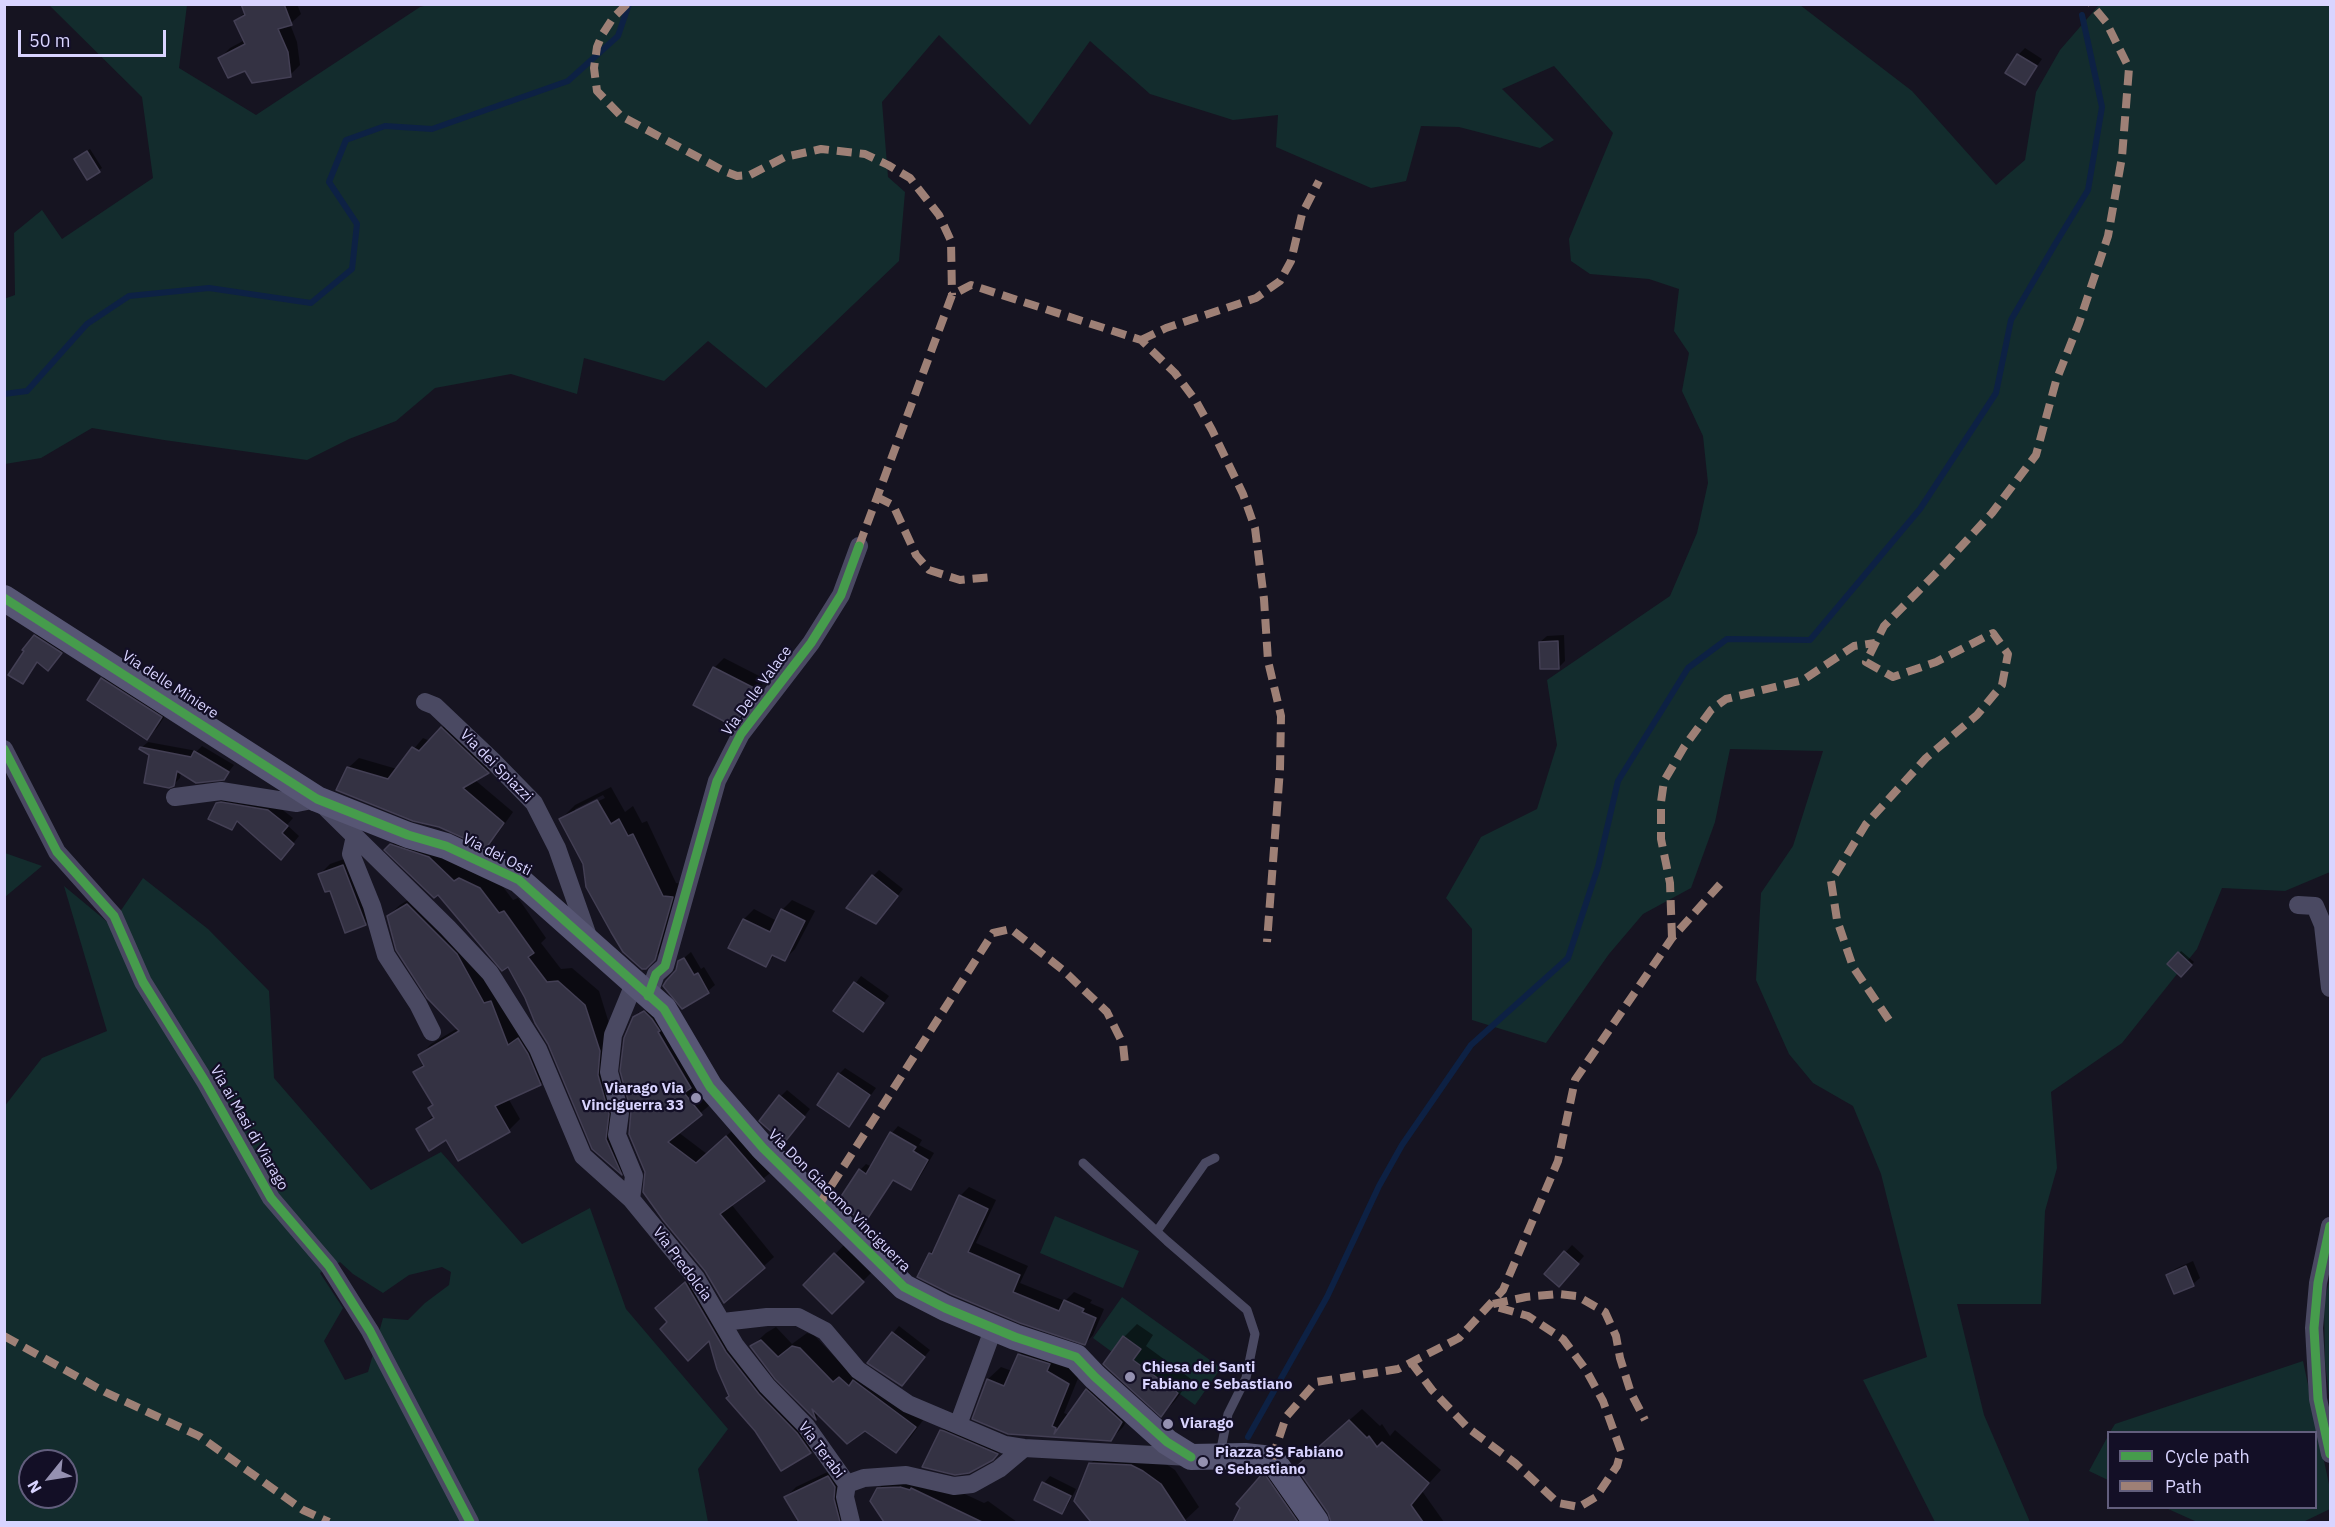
<!DOCTYPE html>
<html>
<head>
<meta charset="utf-8">
<style>
  body { margin:0 }
  #map { position:relative; width:2335px; height:1527px; overflow:hidden; background:#161421; font-family:"IBM Plex Sans",sans-serif }
  canvas { display:block }
  .frame { position:absolute; inset:0; border:6px solid #d9d4ff; pointer-events:none }
  .legend { position:absolute; left:2107px; top:1431px; width:210px; height:78px; box-sizing:border-box; background:#130f26; border:2px solid #625e7d; margin:0; padding:8px 10px; list-style:none; font-size:18px; color:#d9d4ff }
  .legend li { display:flex; align-items:center; gap:12px; height:30px }
  .legend b { width:30px; border:2px solid #625e7d }
  .north { position:absolute; left:18px; top:1449px; width:60px; height:60px; box-sizing:border-box; background:#130f26; border:2px solid #625e7d; border-radius:50%; rotate:240deg; font-size:16px; font-weight:700; line-height:24px; text-align:center; color:#d9d4ff }
  .north::after { content:''; display:block; margin:auto; width:21px; height:27px; background:#9591b1; clip-path:polygon(50% 0,100% 100%,50% 72%,0 100%) }
  .scale { position:absolute; left:18px; top:30px; width:148px; height:27px; box-sizing:border-box; border:3px solid #d9d4ff; border-top:0; padding-left:8px; font-size:18px; line-height:21px; white-space:nowrap; color:#d9d4ff; -webkit-text-stroke:4px #130f26; paint-order:stroke }
</style>
</head>
<body>
<div id="map">
<canvas width="2335" height="1527"></canvas>
<div class="frame"></div>
<ul class="legend">
<li><b style="height:8px;background:#469c4c"></b>Cycle path</li>
<li><b style="height:8px;background:#9e8076"></b>Path</li>
</ul>
<div class="north">N</div>
<div class="scale">50 m</div>
</div>
<script>
const context = document.querySelector('canvas').getContext('2d');
context.lineJoin = 'round';
function paint(path, color) { context.fillStyle = color; context.fill(path, 'evenodd'); }
const toPath = rows => new Path2D(rows.map(r => 'M' + r).join(''));
function strokePath(path, color, width, dash) { context.strokeStyle = color; context.lineWidth = width; context.lineCap = dash ? 'butt' : 'round'; context.setLineDash(dash || []); context.stroke(path); }
function write(font, color, halo, rows, align = 'center') {
  context.font = font + ' "IBM Plex Sans",sans-serif'; context.lineWidth = 4.5; context.setLineDash([]); context.textBaseline = 'middle'; context.strokeStyle = halo; context.fillStyle = color; for (const [text, x, y, turn = 0] of rows) {
    context.save(); context.translate(x, y); context.rotate((+turn || 0) * Math.PI / 180); context.textAlign = isNaN(turn) ? turn : align; if (halo) context.strokeText(text, 0, 0); context.fillText(text, 0, 0); context.restore();
  }
}
paint(toPath([
  [49,5,187,5,179,68,256,115,420,7,428,5,1800,5,1912,91,1996,185,2025,160,2036,92,2060,50,2099,5,2330,5,2330,872,2285,891,2222,888,2197,949,2122,1043,2051,1092,2057,1168,2045,1211,2041,1304,1957,1304,1984,1415,2030,1522,1935,1522,1863,1380,1927,1357,1881,1174,1853,1106,1813,1083,1789,1054,1756,980,1761,893,1793,846,1823,751,1730,749,1715,822,1691,888,1643,914,1609,954,1546,1043,1472,1020,1472,929,1446,898,1481,837,1537,809,1557,745,1547,680,1670,596,1697,533,1708,483,1703,436,1682,391,1689,353,1674,331,1679,289,1649,279,1590,274,1571,261,1569,239,1613,133,1554,66,1502,89,1554,140,1540,148,1459,127,1421,126,1406,181,1371,188,1276,147,1278,115,1233,120,1150,94,1090,41,1030,125,939,35,882,102,888,177,905,192,899,261,766,388,708,341,664,381,584,358,577,394,511,374,435,388,396,421,349,439,307,460,164,440,92,428,41,458,5,464,4,299,15,295,14,233,42,210,62,239,153,178,142,97],
  [5,853,42,866,5,897,4,853],
  [143,878,208,929,269,991,274,1078,371,1190,441,1152,522,1244,590,1208,626,1309,728,1429,698,1469,708,1522,5,1522,4,1107,42,1058,107,1031,64,886,111,925],
  [340,1262,353,1274,383,1293,409,1275,442,1267,451,1272,449,1285,425,1303,408,1320,383,1318,368,1372,345,1380,324,1341,343,1308,320,1273],
  [30,1461,66,1461,66,1497,30,1497],
  [1055,1216,1139,1251,1123,1288,1040,1253],
  [2330,1278,2330,1404,2325,1362,2324,1302],
  [1122,1297,1221,1368,1195,1405,1133,1360,1141,1349,1123,1337,1112,1352,1093,1338],
  [2303,1361,2330,1489,2330,1509,2303,1522,2197,1522,2166,1508,2316,1508,2316,1432,2110,1432,2115,1424],
  [2108,1436,2108,1480,2089,1471]
]), '#132c2d');
paint(toPath([
  [242,4,297,4,301,14,290,24,297,42,300,65,290,75,220,58,230,48,245,40,236,21,245,12],
  [2025,48,2042,59,2025,83,2018,55],
  [90,149,102,168,88,178,76,159],
  [41,630,67,647,54,663,39,661,23,682,35,636],
  [1564,635,1565,661,1559,667,1540,642,1547,636],
  [724,658,765,679,756,697,733,724,714,668],
  [112,669,171,707,157,728,147,738,102,679],
  [452,718,498,762,488,772,475,780,513,812,496,836,486,846,348,768,359,758,397,769,423,738,430,741],
  [148,742,197,751,202,746,234,765,223,779,181,772,180,778,174,784,150,754,141,748],
  [611,787,625,812,633,806,642,823,647,821,676,883,685,884,668,944,646,967,585,864,561,819,575,805],
  [603,795,605,798,575,812,575,809],
  [224,797,275,804,293,818,287,825,299,836,287,851,239,821,232,828,217,804],
  [405,831,494,875,513,900,518,898,546,938,541,943,561,969,572,968,599,991,613,1036,620,1124,634,1160,622,1173,594,1148,550,1044,509,965,438,893,387,850],
  [353,856,375,914,365,924,320,874,330,864],
  [879,870,903,889,882,916,873,876],
  [419,893,468,943,551,1072,540,1084,508,1098,520,1119,509,1130,418,1129,434,1115,434,1104,415,1072,424,1063,420,1055,431,1044,458,1028,388,916,400,905],
  [792,900,815,911,795,949,785,959,775,955,765,965,730,948,744,919,754,909,777,921,782,910],
  [2181,951,2194,962,2181,975,2170,964],
  [691,952,701,969,704,967,715,985,708,991,682,1007,677,970,679,962],
  [861,976,889,996,863,1030,835,1011],
  [654,1002,711,1104,678,1132,707,1154,736,1127,774,1170,731,1204,774,1257,724,1301,646,1172,632,1110,634,1017,639,1012,639,1015,651,1009,649,1006,641,1011],
  [845,1068,876,1088,849,1125,839,1074],
  [787,1090,810,1109,790,1135,781,1096],
  [898,1126,922,1140,919,1145,934,1153,917,1182,911,1188,895,1179,864,1222,860,1170,866,1164,872,1167,892,1133],
  [969,1187,996,1200,976,1243,1028,1266,1020,1283,1065,1301,1074,1292,1092,1300,1090,1303,1104,1309,1093,1335,1085,1344,930,1253,938,1245,960,1196],
  [845,1244,873,1271,832,1312,805,1285],
  [1572,1245,1584,1256,1565,1278,1546,1274],
  [2193,1261,2200,1278,2193,1284,2168,1275,2175,1269],
  [696,1274,736,1342,821,1442,810,1452,782,1469,731,1395,709,1339,669,1322,667,1298],
  [1137,1324,1153,1335,1146,1346,1191,1379,1175,1401,1161,1415,1105,1364,1124,1337],
  [899,1326,930,1350,902,1384,869,1362],
  [776,1327,792,1344,807,1333,814,1335,847,1370,929,1412,910,1438,896,1451,865,1429,819,1414,816,1418,777,1378,752,1346,766,1333],
  [1032,1342,1081,1371,1064,1413,1069,1415,1087,1390,1100,1377,1134,1408,1123,1427,1110,1440,1008,1433,974,1418,988,1379,1001,1367,1012,1371,1019,1355],
  [1362,1409,1380,1426,1382,1424,1390,1436,1395,1430,1441,1470,1422,1491,1444,1522,1332,1522,1310,1455],
  [952,1421,1006,1444,992,1458,942,1431],
  [1104,1450,1157,1458,1175,1470,1199,1507,1183,1522,1093,1522,1076,1500,1090,1464],
  [1276,1462,1321,1522,1234,1522,1264,1474],
  [838,1467,849,1513,840,1522,795,1522,798,1518,786,1497,796,1487],
  [893,1475,926,1476,984,1503,988,1501,1017,1522,886,1522,872,1501,878,1489],
  [1050,1476,1076,1489,1068,1505,1062,1512,1044,1483]
]), '#0007');
strokePath(toPath([
  [4,394,27,391,87,324,129,296,209,288,311,303,352,269,357,224,329,182,346,140,385,126,432,129,568,81,618,36,629,4],
  [1248,1437,1327,1297,1379,1186,1402,1145,1471,1045,1568,958,1598,867,1618,781,1688,668,1727,639,1810,640,1920,509,1996,393,2011,320,2054,246,2088,190,2102,107,2082,15]
]), '#0d2144', 6);
const building = toPath([
  [241,4,284,4,292,25,278,29,288,52,291,77,252,83,245,71,228,78,218,58,245,44,234,21,245,15,241,4],
  [2017,54,2037,66,2025,85,2005,73,2017,54],
  [87,151,100,172,87,180,74,159,87,151],
  [34,635,62,653,48,671,37,662,23,684,8,675,24,651,22,650,34,635],
  [1558,641,1559,669,1540,669,1539,642,1558,641],
  [713,667,756,689,746,709,733,726,693,705,713,667],
  [101,678,162,717,147,740,87,700,101,678],
  [441,727,489,773,463,788,504,823,486,848,439,827,413,821,336,790,347,767,388,779,412,747,419,751,441,727],
  [140,747,191,757,194,751,229,772,224,780,196,783,177,771,174,786,169,788,144,783,149,755,139,749,140,747],
  [597,800,611,824,619,819,628,836,633,834,663,896,673,897,655,960,646,969,642,969,623,952,611,932,586,887,583,864,559,819,597,800],
  [221,802,268,810,288,826,282,833,294,844,281,860,237,821,232,830,208,819,216,803,221,802],
  [390,844,429,857,454,881,459,878,480,888,499,913,504,911,534,953,528,957,547,982,558,981,585,1005,600,1051,598,1075,609,1114,606,1139,622,1175,592,1149,548,1044,535,1023,525,998,508,967,502,971,438,895,434,898,384,850,390,844],
  [343,865,366,925,345,933,330,891,325,892,318,874,343,865],
  [872,875,898,896,876,924,846,908,872,875],
  [407,904,457,954,484,1003,491,1001,508,1045,518,1038,528,1054,541,1085,495,1106,510,1132,458,1161,446,1140,429,1151,416,1129,434,1118,428,1108,433,1105,413,1072,424,1066,418,1055,459,1031,427,998,396,950,387,916,407,904],
  [781,909,805,921,785,961,772,955,766,967,728,948,743,919,770,932,781,909],
  [2178,952,2192,965,2181,977,2167,964,2178,952],
  [684,958,694,975,698,973,709,993,682,1009,663,986,666,981,676,970,678,961,684,958],
  [854,982,884,1003,863,1032,833,1011,854,982],
  [644,1011,652,1019,660,1031,658,1032,691,1088,684,1093,702,1115,668,1142,696,1163,726,1136,765,1181,720,1214,765,1268,724,1303,705,1271,663,1220,643,1192,645,1172,629,1134,631,1111,620,1071,624,1038,633,1017,644,1011],
  [838,1073,870,1095,849,1127,817,1105,838,1073],
  [779,1095,805,1117,784,1143,759,1121,779,1095],
  [890,1132,916,1147,913,1151,928,1160,911,1190,893,1180,864,1224,838,1201,859,1169,866,1174,890,1132],
  [959,1195,988,1209,968,1252,1020,1275,1013,1292,1059,1311,1064,1300,1084,1309,1082,1312,1096,1318,1085,1345,1020,1323,951,1294,917,1277,929,1253,932,1254,959,1195],
  [1564,1251,1579,1264,1559,1287,1544,1274,1564,1251],
  [834,1253,864,1282,832,1314,803,1285,834,1253],
  [2186,1266,2194,1286,2174,1294,2166,1275,2186,1266],
  [685,1282,726,1352,759,1394,797,1433,811,1453,781,1471,755,1431,726,1398,729,1396,717,1369,709,1341,688,1361,660,1329,667,1322,655,1308,685,1282],
  [892,1332,925,1357,902,1386,867,1363,892,1332],
  [1123,1336,1141,1349,1133,1360,1178,1393,1161,1417,1103,1364,1123,1336],
  [761,1340,778,1357,792,1346,800,1348,833,1382,839,1377,849,1386,853,1380,916,1427,896,1453,865,1431,847,1444,812,1409,816,1420,775,1379,750,1346,761,1340],
  [1018,1354,1050,1364,1047,1371,1069,1384,1052,1426,1056,1428,1054,1434,1086,1389,1122,1422,1111,1441,1008,1434,972,1419,987,1379,1004,1386,1018,1354],
  [1349,1420,1367,1438,1369,1436,1377,1447,1382,1442,1429,1483,1411,1505,1423,1522,1331,1522,1328,1513,1296,1467,1349,1420],
  [940,1430,944,1431,998,1454,993,1460,969,1473,955,1475,922,1467,940,1430],
  [1089,1463,1131,1465,1143,1471,1161,1484,1186,1522,1091,1522,1074,1501,1089,1463],
  [1263,1473,1264,1473,1298,1522,1233,1522,1240,1508,1236,1504,1263,1473],
  [828,1476,835,1487,834,1499,840,1522,799,1522,784,1497,828,1476],
  [1042,1482,1071,1496,1062,1514,1034,1500,1042,1482],
  [900,1487,910,1490,911,1488,982,1522,884,1522,870,1501,877,1488,900,1487]
]);
paint(building, '#343243');
strokePath(building, '#433f54', 1.5);
strokePath(toPath([
  [1083,1163,1167,1241,1247,1310,1255,1334,1246,1378,1228,1414,1220,1454],
  [1157,1231,1205,1163,1215,1158]
]), '#4a4962', 9);
strokePath(toPath([
  [425,702,435,706,493,761,534,803,557,848,590,942],
  [4,749,57,852,114,916,143,982,206,1083,271,1198,329,1266,370,1331,470,1522],
  [175,797,221,791,297,803,317,799,448,928,490,973,538,1049,583,1156,631,1199,696,1278,735,1345,767,1386,806,1426,847,1484],
  [355,836,351,854,372,906,386,955,418,1004,432,1032],
  [2298,905,2315,906,2323,925,2330,988],
  [648,996,656,974,665,966,717,781,741,734,811,643,841,595,859,546],
  [631,1199,634,1176,617,1135,620,1113,609,1072,613,1035,634,984],
  [2330,1226,2318,1283,2314,1328,2318,1399,2330,1454],
  [723,1322,767,1317,798,1317,825,1331,858,1370,908,1404,1005,1445,1024,1448,1190,1457],
  [958,1425,994,1327],
  [847,1484,864,1478,906,1475,954,1486,972,1484,999,1469,1024,1448],
  [847,1484,845,1497,851,1522]
]), '#4a4962', 18);
strokePath(toPath([
  [4,598,317,799,408,835,446,846,519,880,664,1009,710,1087,763,1148,904,1287,945,1308,1015,1337,1076,1357,1095,1377,1167,1442,1191,1457,1245,1456,1272,1459,1316,1522]
]), '#575674', 26);
strokePath(toPath([
  [627,4,613,18,602,35,597,47,594,68,597,91,621,116,724,171,737,176,750,175,785,157,821,149,865,154,888,165,910,178,939,215,951,241,952,295],
  [1141,340,1166,328,1256,298,1280,281,1291,261,1302,214,1319,181],
  [877,497,893,505,916,555,929,570,960,580,992,577],
  [859,546,952,295,971,285,1141,340,1175,373,1196,401,1212,430,1243,494,1255,528,1264,599,1268,661,1281,716,1280,769,1267,942],
  [1672,938,1670,883,1661,839,1661,802,1664,781,1684,747,1711,710,1726,699,1803,680,1854,646,1875,643],
  [1889,1020,1853,967,1837,920,1831,881,1866,824,1926,758,1977,715,2002,685,2008,654,1993,633,1936,662,1893,677,1866,662,1884,626,1943,566,1992,513,2036,455,2056,381,2079,323,2108,236,2122,157,2129,68,2106,22,2091,4],
  [819,1205,993,933,1011,929,1063,970,1107,1012,1123,1044,1125,1063],
  [1493,1304,1526,1297,1558,1294,1577,1296,1605,1312,1616,1336,1620,1358,1631,1393,1645,1420],
  [4,1336,105,1392,199,1436,303,1510,329,1522],
  [1411,1362,1432,1390,1468,1428,1515,1463,1558,1503,1579,1507,1596,1497,1617,1466,1621,1451,1603,1401,1586,1370,1563,1339,1528,1316,1490,1305],
  [1272,1459,1286,1417,1316,1382,1398,1369,1459,1338,1503,1290,1558,1161,1575,1080,1672,938,1723,881]
]), '#9e8076', 8, [15, 8]);
strokePath(toPath([
  [4,598,317,799,408,835,446,846,519,880,664,1009,710,1087,763,1148,904,1287,945,1308,1015,1337,1076,1357,1095,1377,1167,1442,1191,1457],
  [4,749,57,852,114,916,143,982,206,1083,271,1198,329,1266,370,1331,470,1522],
  [648,996,656,974,665,966,717,781,741,734,811,643,841,595,859,546],
  [2330,1226,2318,1283,2314,1328,2318,1399,2330,1454]
]), '#469c4c', 9);
for (const [x, y, r, color] of [
  [696,1098,6,"#9591b1"],
  [1130,1377,6,"#9591b1"],
  [1168,1424,6,"#9591b1"],
  [1203,1462,6,"#9591b1"]
]) { const dot = new Path2D(); dot.arc(x, y, r, 0, 2 * Math.PI); context.fillStyle = color; context.fill(dot); strokePath(dot, '#130f26', 2); }
write('15px', '#d9d4ff', '#130f26', [
  ["Via delle Miniere",170,685,33],
  ["Via Delle Valace",757,691,-54],
  ["Via dei Spiazzi",496,766,45],
  ["Via dei Osti",497,855,27],
  ["Via ai Masi di Viarago",249,1128,60],
  ["Via Don Giacomo Vinciguerra",839,1201,45],
  ["Via Predolcia",682,1264,53],
  ["Via Terabi",821,1450,53]
]);
write('bold 15px', '#d9d4ff', '#130f26', [
  ["Viarago Via",684,1089,"right"],
  ["Vinciguerra 33",684,1106,"right"],
  ["Chiesa dei Santi",1142,1368],
  ["Fabiano e Sebastiano",1142,1385],
  ["Viarago",1180,1424],
  ["Piazza SS Fabiano",1215,1453],
  ["e Sebastiano",1215,1470]
], 'left');
</script>
</body>
</html>
